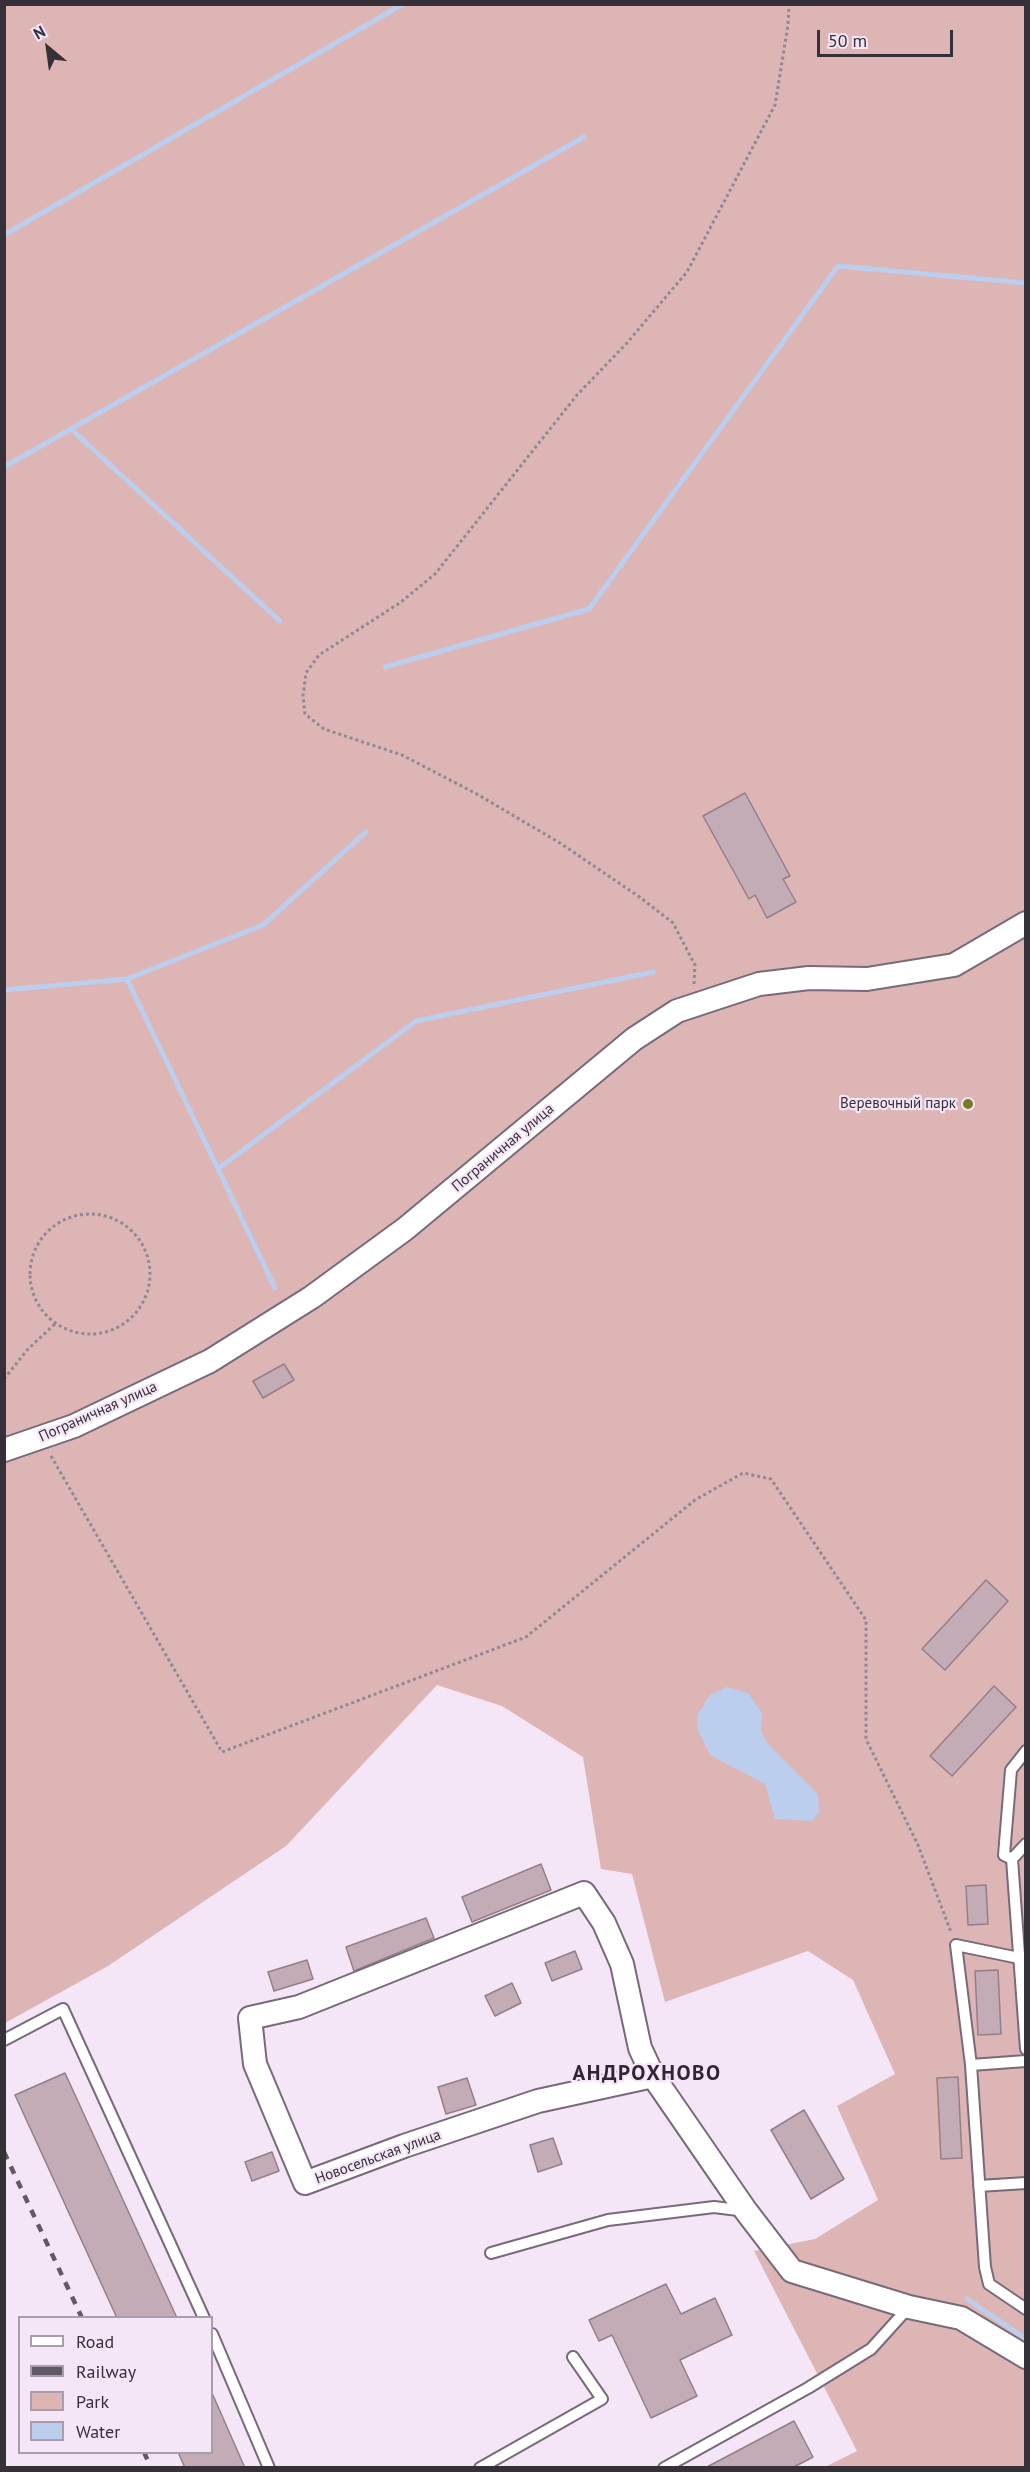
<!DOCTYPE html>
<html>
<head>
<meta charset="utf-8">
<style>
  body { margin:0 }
  #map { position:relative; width:1030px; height:2472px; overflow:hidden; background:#f4e5f7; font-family:"PT Sans",sans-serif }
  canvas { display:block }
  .frame { position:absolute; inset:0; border:6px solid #363038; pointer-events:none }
  .legend { position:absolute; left:18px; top:2316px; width:195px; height:138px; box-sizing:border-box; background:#f4e5f7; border:2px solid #a89dab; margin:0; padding:8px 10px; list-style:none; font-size:18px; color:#363038 }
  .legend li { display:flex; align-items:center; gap:12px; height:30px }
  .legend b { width:30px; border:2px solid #a89dab }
  .north { position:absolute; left:18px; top:18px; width:60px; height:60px; -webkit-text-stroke:4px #f4e5f7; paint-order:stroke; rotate:331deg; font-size:16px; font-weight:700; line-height:24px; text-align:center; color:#363038 }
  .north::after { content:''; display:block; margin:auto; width:21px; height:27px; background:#363038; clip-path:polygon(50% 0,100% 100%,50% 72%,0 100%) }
  .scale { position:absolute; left:817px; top:30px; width:136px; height:27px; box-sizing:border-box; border:3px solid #363038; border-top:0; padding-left:8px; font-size:18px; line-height:21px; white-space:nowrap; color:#363038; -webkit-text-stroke:4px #f4e5f7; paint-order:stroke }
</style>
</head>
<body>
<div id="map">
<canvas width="1030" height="2472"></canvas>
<div class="frame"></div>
<ul class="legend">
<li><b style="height:8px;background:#fff"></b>Road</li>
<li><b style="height:8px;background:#615963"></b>Railway</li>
<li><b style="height:16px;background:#ddb5b4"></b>Park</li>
<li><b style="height:16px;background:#bcceed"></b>Water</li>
</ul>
<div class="north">N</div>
<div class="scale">50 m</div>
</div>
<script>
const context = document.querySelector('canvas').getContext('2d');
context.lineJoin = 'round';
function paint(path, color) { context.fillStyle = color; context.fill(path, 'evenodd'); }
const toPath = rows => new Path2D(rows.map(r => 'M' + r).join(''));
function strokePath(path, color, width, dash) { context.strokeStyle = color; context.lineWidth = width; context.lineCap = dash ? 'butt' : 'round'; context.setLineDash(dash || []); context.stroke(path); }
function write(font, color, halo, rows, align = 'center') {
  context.font = font + ' "PT Sans",sans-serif'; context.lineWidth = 4.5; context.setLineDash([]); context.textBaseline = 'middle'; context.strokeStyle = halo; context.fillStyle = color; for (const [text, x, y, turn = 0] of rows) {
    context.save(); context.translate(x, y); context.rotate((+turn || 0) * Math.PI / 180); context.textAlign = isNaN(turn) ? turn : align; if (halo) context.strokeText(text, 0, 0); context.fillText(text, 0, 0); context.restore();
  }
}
paint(toPath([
  [5,5,1025,5,1025,2467,825,2467,857,2451,754,2251,815,2239,878,2200,837,2106,895,2074,853,1980,808,1951,665,2002,632,1874,601,1869,583,1757,502,1706,437,1685,286,1846,108,1966,5,2023]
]), '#ddb5b4');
paint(toPath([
  [726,1687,748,1693,762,1713,761,1731,768,1744,818,1794,819,1812,812,1821,775,1819,765,1784,710,1755,698,1730,697,1716,710,1695]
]), '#bcceed');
strokePath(toPath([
  [4,235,403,4],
  [71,429,280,621],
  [4,467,584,137],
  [385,667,589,609,838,266,1026,283],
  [127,979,275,1288],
  [4,990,127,979,263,925,366,832],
  [219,1168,416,1021,653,972],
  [967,2299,1026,2339]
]), '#bcceed', 5);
const building = toPath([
  [745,793,790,876,783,879,796,902,767,918,755,895,749,899,703,816,745,793],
  [284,1364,294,1380,263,1398,253,1381,284,1364],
  [986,1580,1008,1601,945,1670,922,1649,986,1580],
  [994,1686,1016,1707,952,1776,930,1756,994,1686],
  [541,1864,551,1890,472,1922,462,1897,541,1864],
  [986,1885,988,1924,968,1925,966,1886,986,1885],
  [426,1918,434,1938,354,1971,346,1947,426,1918],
  [575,1951,582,1969,552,1981,545,1963,575,1951],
  [307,1960,313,1979,274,1991,268,1972,307,1960],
  [998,1970,1001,2034,978,2035,975,1971,998,1970],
  [512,1983,521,2003,495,2016,485,1996,512,1983],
  [65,2073,177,2318,117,2318,15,2095,65,2073],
  [958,2077,962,2158,941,2159,937,2078,958,2077],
  [467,2078,476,2105,446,2114,438,2087,467,2078],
  [804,2110,844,2179,811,2199,771,2130,804,2110],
  [553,2138,562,2164,538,2172,530,2145,553,2138],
  [272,2152,279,2171,252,2181,245,2162,272,2152],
  [666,2284,681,2314,715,2298,732,2335,680,2360,697,2396,651,2418,612,2335,599,2341,589,2320,666,2284],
  [212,2393,245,2468,185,2468,178,2452,212,2452,212,2393],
  [794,2421,813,2457,792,2468,705,2468,794,2421]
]);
paint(building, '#c3acb6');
strokePath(building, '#947f88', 1.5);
const lane = toPath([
  [1026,1844,1012,1859,1026,2049],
  [1012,1859,1004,1855,1011,1770,1026,1751],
  [1019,1958,956,1945,971,2065,985,2267,989,2284,1026,2309],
  [4,2040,63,2009,204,2318],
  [971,2065,1026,2061],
  [979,2186,1026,2183],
  [491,2253,608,2220,714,2207,746,2211],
  [212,2334,269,2468],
  [480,2468,602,2399,573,2357],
  [664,2468,808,2388,871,2349,909,2307]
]);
const street = toPath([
  [4,1450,74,1426,210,1361,312,1297,405,1229,634,1039,677,1011,759,984,809,978,867,979,954,965,1026,923],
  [653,2076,538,2101,404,2146,305,2183,255,2064,250,2018,299,2007,584,1893,604,1923,622,1964,640,2048,653,2076,746,2211,792,2271,909,2307,961,2318,1026,2357]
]);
strokePath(lane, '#786a7a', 14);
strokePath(street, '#786a7a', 26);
strokePath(toPath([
  [694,984,695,965,673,923,641,898,560,843,475,793,402,755,324,729,305,714,303,696,306,673,319,655,401,602,435,574,577,395,626,344,687,272,775,105,788,25,789,4],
  '30 1274a60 60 0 1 1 120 0a60 60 0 1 1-120 0Z',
  [4,1379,28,1349,55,1324],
  [51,1456,222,1752,526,1637,695,1500,743,1473,771,1479,866,1620,866,1739,918,1845,951,1932]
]), '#928895', 3, [3, 3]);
strokePath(lane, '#fff', 10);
strokePath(street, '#fff', 22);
strokePath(toPath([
  [4,2152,82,2318],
  [144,2452,151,2468]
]), '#615963', 4.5, [8, 8]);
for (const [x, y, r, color] of [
  [968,1104,6,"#7c7b23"]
]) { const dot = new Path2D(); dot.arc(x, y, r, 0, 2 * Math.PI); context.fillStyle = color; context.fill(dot); strokePath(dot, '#f4e5f7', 2); }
write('15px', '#363038', '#f4e5f7', [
  ["Веревочный парк",956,1104]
], 'right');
write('15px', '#363038', '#f4e5f7', [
  ["Пограничная улица",503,1148,-40],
  ["Пограничная улица",98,1412,-24],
  ["Новосельская улица",378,2157,-20]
]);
context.letterSpacing = '1.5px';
write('bold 21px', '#312533', '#f4e5f7', [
  ["АНДРОХНОВО",647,2074]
]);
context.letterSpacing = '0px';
</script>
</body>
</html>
